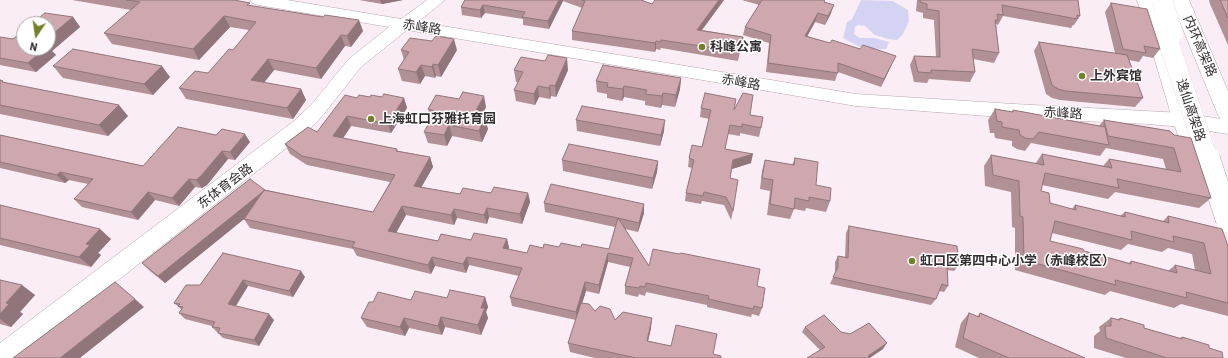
<!DOCTYPE html>
<html>
<head>
<meta charset="utf-8">
<style>
  body { margin:0 }
  #map { position:relative; width:1228px; height:358px; overflow:hidden; background:#fbedf5; font-family:Barlow,sans-serif }
  canvas { display:block }
  .north { position:absolute; left:16px; top:16px; width:40px; height:40px; box-sizing:border-box; background:#fff; border:1px solid #adabad; border-radius:50%; rotate:193deg; font-size:11px; font-weight:700; line-height:16px; text-align:center; color:#332e31 }
  .north::after { content:''; display:block; margin:auto; width:14px; height:18px; background:#767f2a; clip-path:polygon(50% 0,100% 100%,50% 72%,0 100%) }
</style>
</head>
<body>
<div id="map">
<canvas width="1228" height="358"></canvas>
<div class="north">N</div>
</div>
<script>
const context = document.querySelector('canvas').getContext('2d');
context.lineJoin = 'round';
function paint(path, color) { context.fillStyle = color; context.fill(path, 'evenodd'); }
const toPath = rows => new Path2D(rows.map(r => 'M' + r).join(''));
function strokePath(path, color, width, dash) { context.strokeStyle = color; context.lineWidth = width; context.lineCap = dash ? 'butt' : 'round'; context.setLineDash(dash || []); context.stroke(path); }
function write(font, color, halo, rows, align = 'center') {
  context.font = font + ' Barlow,"Noto Sans SC",sans-serif'; context.lineWidth = 3; context.setLineDash([]); context.textBaseline = 'middle'; context.strokeStyle = halo; context.fillStyle = color; for (const [text, x, y, turn = 0] of rows) {
    context.save(); context.translate(x, y); context.rotate((+turn || 0) * Math.PI / 180); context.textAlign = isNaN(turn) ? turn : align; if (halo) context.strokeText(text, 0, 0); context.fillText(text, 0, 0); context.restore();
  }
}
paint(toPath([
  [861,0,893,1,908,10,909,21,903,34,897,40,888,39,875,35,865,26,858,25,855,27,854,34,860,38,874,38,889,42,886,49,874,49,860,47,843,38,847,22,852,19]
]), '#d5d3f4');
const minor = toPath([
  [250,0,287,0,401,19,427,0,445,0,418,22,856,94,1014,104,1183,113,1228,120,1228,134,1183,127,1148,124,1014,118,856,106,407,30,361,67,323,115,308,131,19,358,0,358,0,343,294,121,311,105,349,59,389,27,258,5,252,3,250,0]
]);
const major = toPath([
  [1137,0,1155,0,1190,111,1210,166,1207,172,1199,174,1191,172,1188,166,1170,111,1137,0]
]);
const highway = toPath([
  [1171,0,1189,0,1228,91,1228,122,1221,120,1218,115,1171,0]
]);
strokePath(minor, '#b4a7ae', 1);
strokePath(major, '#b4a7ae', 1);
strokePath(highway, '#b4a7ae', 1);
paint(minor, '#fff');
paint(major, '#fff');
paint(highway, '#fff');
const highwayBridgeFar1 = toPath([
  [1162,0,1173,33],
  [1161,20,1208,160]
]);
const highwayBridge = toPath([
  [1208,159,1228,220]
]);
strokePath(highwayBridgeFar1, '#b4a7ae', 20, []);
strokePath(highwayBridge, '#b4a7ae', 25, []);
strokePath(highwayBridgeFar1, '#fff', 20);
strokePath(highwayBridge, '#fff', 24);
paint(toPath([
  [72,0,234,0,251,6,363,31,351,47,345,46,321,79,274,70,264,83,301,89,306,100,293,119,186,99,179,88,208,73,233,50,249,30,230,27,199,60,112,44,104,33,131,10],
  [359,0,403,0,382,4],
  [465,0,641,0,652,4,724,0,702,30,743,37,738,61,661,48,660,50,656,49,655,52,572,40,572,31,582,8,563,1,549,29,523,25,523,19,485,13,481,18,462,15,461,7],
  [742,0,823,0,831,13,825,25,815,22,807,36,892,64,881,87,838,72,835,81,766,72,769,43,743,35,745,27,759,5],
  [917,0,1078,0,1080,16,1074,25,1073,25,1071,28,1003,16,998,25,996,24,999,53,994,63,973,59,975,72,970,82,929,79,927,83,914,82,910,65,914,56,936,57,934,20,923,18,923,13,916,11],
  [1209,0,1228,0,1228,45,1210,4],
  [1111,3,1160,49,1153,58,1143,56,1139,62,1129,60,1143,98,1135,107,1060,100,1052,98,1046,94,1034,51,1039,42,1115,53,1105,12],
  [73,17,80,27,52,51,56,55,36,72,0,65,0,37,13,39],
  [401,50,457,50,441,77,436,76,435,78,425,76,420,84,402,81,398,69,404,60],
  [53,66,170,77,153,95,63,78],
  [514,70,568,70,556,97,551,96,550,99,539,97,535,105,516,101,514,90,518,82,516,82],
  [681,78,680,89,675,107,662,105,661,108,645,105,645,101,624,97,622,101,607,98,607,94,597,92,596,81],
  [0,80,4,82,128,116,108,136,0,114],
  [382,97,404,98,407,108,391,133,351,126,343,138,397,149,398,151,430,157,433,167,421,187,460,194,491,193,528,193,530,202,522,224,489,217,487,224,457,218,454,225,406,215,396,233,438,241,507,239,509,248,508,249,527,253,543,248,581,247,609,249,615,227,545,212,544,203,644,213,638,232,625,229,649,266,757,286,762,308,759,316,752,314,751,317,707,307,707,305,646,292,645,296,639,294,638,297,625,294,625,286,630,267,608,262,599,294,586,291,582,303,595,311,615,320,651,328,648,341,671,346,713,354,721,358,595,358,570,352,568,343,576,320,512,306,510,297,519,276,469,265,466,273,435,266,431,274,357,256,353,249,250,228,244,219,165,283,150,271,142,263,265,190,266,190,373,212,390,182,307,165,290,154,285,144,317,132,357,98],
  [486,107,481,117,488,129,482,142,452,136,447,146,428,143,424,132,431,119,428,109],
  [701,108,734,110,750,115,761,128,759,137,740,133,740,136,728,134,725,149,751,163,732,169,730,178,733,211,731,220,724,205,702,201,701,204,685,201,686,193,692,168,688,167,689,158,702,147,709,119,700,117],
  [995,109,1012,112,1013,110,1099,126,1104,120,1170,131,1211,198,1199,208,1115,192,1108,199,1042,185,1041,191,1050,203,1072,209,1075,205,1120,216,1125,212,1163,221,1168,216,1228,246,1228,316,1181,304,1174,308,1110,291,1105,295,1015,270,1015,228,1012,227,1011,192,985,186,984,166,991,155,1035,164,1042,154,1103,166,1109,159,1166,169,1163,159,1106,148,1100,156,1031,143,1025,151,1017,149,1012,146,1012,141,995,138,994,133,990,133,988,120],
  [1052,233,1121,250,1128,244,1162,252,1168,248,1192,254,1195,270,1175,265,1168,271,1131,261,1129,263,1084,251,1050,241],
  [576,120,664,131,660,146,577,131],
  [0,135,143,166,250,142,235,160,228,159,207,185,202,188,195,187,179,206,155,200,138,220,82,207,74,199,88,184,69,180,65,183,0,168],
  [795,158,816,185,830,201,826,212,806,208,805,211,794,209,790,219,767,215,770,191,760,189,762,171,765,160,792,165],
  [562,160,658,161,657,172,652,189,563,171],
  [0,205,111,239,98,253,101,255,91,267,0,245],
  [849,226,959,265,954,271,947,270,948,286,944,292,939,291,936,299,931,305,830,284,835,273,835,262,838,256,845,257,846,233],
  [223,253,305,277,293,297,248,286,236,306,274,320,259,346,223,338,212,327,212,326,185,319,179,313,182,310,174,303,200,285],
  [0,280,35,295,20,312,23,314,11,327,0,324],
  [485,297,488,307,486,312,488,318,481,335,445,327,442,335,409,328,405,336,367,327,361,318,373,302,411,300],
  [969,313,977,317,980,313,1085,358,979,358,955,347,961,323],
  [1111,318,1117,320,1120,318,1144,328,1180,338,1182,337,1209,348,1223,358,1126,358,1094,348,1094,336,1100,331,1099,327],
  [805,327,841,332,883,349,870,358,820,350,802,332]
]), '#b19096');
paint(toPath([
  [380,0,403,0,382,4],
  [559,0,563,0,563,1,549,29,548,21],
  [719,0,724,0,696,38,697,30],
  [483,5,485,13,481,18,480,10],
  [834,5,831,13,825,25,828,16],
  [818,13,815,22,803,44,805,36],
  [224,16,230,27,199,60,193,49],
  [73,17,80,27,52,51,56,55,36,72,28,63,44,48,48,48,48,38],
  [359,20,363,31,351,47,347,36],
  [341,35,345,46,321,79,316,68],
  [454,39,457,50,441,77,438,65],
  [656,41,656,49,655,52,655,43],
  [896,56,892,64,881,87,884,79],
  [567,58,568,70,556,97,555,86],
  [268,59,274,70,257,91,251,80],
  [433,64,436,76,435,78,432,67],
  [421,65,425,76,420,84,416,72],
  [162,66,170,77,153,95,144,84],
  [681,78,680,89,675,107,676,95],
  [550,85,551,96,550,99,549,88],
  [538,86,539,97,535,105,534,94],
  [624,86,624,97,622,101,623,89],
  [301,89,306,100,293,119,287,108],
  [663,93,662,105,661,108,662,96],
  [484,96,486,107,476,127,473,116],
  [404,98,407,108,391,133,388,124],
  [119,105,128,116,108,136,99,125],
  [347,116,351,126,338,146,333,136],
  [485,118,488,129,482,142,479,131],
  [665,120,664,131,660,146,661,135],
  [449,125,452,136,447,146,444,135],
  [245,134,250,142,235,160,230,152],
  [222,151,228,159,207,185,202,188,196,180],
  [753,154,751,163,732,169,733,160],
  [430,157,433,167,417,195,414,186],
  [658,161,657,172,652,189,653,178],
  [60,172,69,180,65,183,57,175],
  [189,179,195,187,179,206,172,198],
  [265,190,270,198,165,283,158,276],
  [148,192,155,200,138,220,131,212],
  [528,193,530,202,522,224,520,214],
  [644,204,644,213,638,232,639,223],
  [402,206,406,215,392,240,388,231],
  [487,208,489,217,487,224,484,215],
  [454,209,457,218,454,225,451,215],
  [100,229,111,239,98,253,101,255,91,267,79,257,86,244],
  [507,239,509,248,505,257,503,248],
  [608,253,608,262,599,294,599,285],
  [432,257,435,266,431,274,428,265],
  [467,257,469,265,466,273,463,264],
  [301,271,305,277,293,297,289,291],
  [243,280,248,286,233,310,228,304],
  [585,282,586,291,577,320,576,312],
  [22,285,35,295,20,312,23,314,11,327,0,319,0,314,6,303],
  [485,297,488,307,486,312,488,318,481,335,478,325,481,308],
  [135,299,144,307,80,358,60,358],
  [269,314,274,320,259,346,254,340],
  [441,317,445,327,442,335,438,326],
  [404,318,409,328,405,336,400,327],
  [652,318,651,328,646,350,647,341],
  [887,343,883,349,869,358,868,356]
]), '#90767a');
const building = toPath([
  [127,0,234,0,250,3,247,5,323,17,325,15,359,20,347,36,341,35,316,68,268,59,251,80,301,89,287,108,179,88,195,71,208,73,229,49,233,50,256,22,224,16,193,49,104,33,140,2,127,0],
  [465,0,559,0,548,21,522,17,525,12,483,5,480,10,461,7,465,0],
  [582,0,641,0,652,4,655,0,719,0,697,30,743,37,740,52,661,40,661,42,656,41,655,43,572,31,585,1,582,0],
  [762,0,823,0,825,1,824,2,834,5,828,16,818,13,805,36,830,43,832,40,860,49,863,45,896,56,884,79,838,63,838,73,768,63,771,35,745,27,762,0],
  [920,0,1078,0,1080,16,1077,15,1077,19,1002,5,1003,15,997,14,998,20,995,20,999,53,972,49,975,72,931,70,931,73,918,72,914,56,940,57,939,11,927,9,927,4,920,2,920,0],
  [1220,0,1228,0,1228,18,1220,0],
  [1111,3,1147,9,1160,49,1144,46,1146,53,1123,49,1111,3],
  [45,13,73,17,48,38,48,24,31,24,45,13],
  [24,30,24,48,45,48,28,63,0,58,0,37,13,39,24,30],
  [436,36,454,39,438,65,433,64,432,67,421,65,416,72,398,69,409,52,401,50,410,38,432,41,436,36],
  [1039,42,1127,55,1143,98,1066,91,1058,89,1052,85,1039,42],
  [73,49,162,66,144,84,53,66,73,49],
  [548,55,567,58,555,86,550,85,549,88,538,86,534,94,514,90,523,72,514,70,521,57,545,61,548,55],
  [603,65,681,78,676,95,663,93,662,96,645,94,647,90,624,86,623,89,607,87,608,83,596,81,603,65],
  [0,80,3,81,2,82,119,105,99,125,0,105,0,80],
  [463,92,484,96,473,116,485,118,479,131,449,125,444,135,424,132,436,111,428,109,436,95,459,99,463,92],
  [705,93,736,99,734,110,743,93,753,95,750,115,763,117,761,128,742,124,742,127,730,125,725,149,753,154,733,160,730,178,738,180,733,211,726,197,704,192,703,196,686,193,694,160,689,158,692,145,702,147,711,110,701,108,705,93],
  [384,94,404,98,388,124,347,116,333,136,397,149,396,151,430,157,414,186,460,194,463,188,491,193,494,187,528,193,520,214,487,208,484,215,454,209,451,215,402,206,388,231,438,241,441,234,471,240,474,233,507,239,503,248,527,253,530,245,543,248,544,244,559,247,561,243,581,247,582,244,609,249,618,218,544,203,551,184,644,204,639,223,618,218,649,266,653,249,679,254,681,253,760,269,757,286,765,288,762,308,754,306,753,309,708,299,709,296,646,283,645,287,640,286,639,288,625,286,633,258,608,253,599,285,585,282,576,312,510,297,522,268,467,257,463,264,432,257,428,265,352,247,355,242,244,219,264,190,373,212,395,175,302,156,285,144,308,127,317,132,345,95,357,98,359,95,370,97,371,95,382,97,384,94],
  [582,106,665,120,661,135,576,120,582,106],
  [995,109,1013,112,1013,110,1105,127,1109,145,1039,132,1033,139,1025,138,1020,135,1019,130,1002,127,1002,122,997,121,995,109],
  [1104,120,1170,131,1174,135,1191,138,1211,198,1117,179,1119,188,1045,173,1041,191,1049,193,1050,203,1076,210,1075,205,1125,217,1125,212,1169,223,1168,216,1222,229,1228,246,1228,303,1186,292,1187,298,1115,280,1116,285,1024,260,1023,217,1020,216,1019,181,993,175,991,155,1044,165,1042,154,1112,168,1109,159,1181,172,1174,148,1108,136,1104,120],
  [1055,221,1132,240,1131,231,1174,242,1173,236,1204,243,1211,274,1175,265,1177,273,1131,261,1131,264,1084,251,1083,249,1050,241,1055,221],
  [178,127,216,135,222,129,245,134,230,152,222,151,201,176,196,180,189,179,172,198,148,192,131,212,74,199,93,179,60,172,57,175,0,162,0,135,143,166,178,127],
  [569,144,658,161,653,178,562,160,569,144],
  [795,158,818,162,816,185,831,188,830,201,809,197,809,201,795,198,794,209,770,204,773,180,762,178,765,160,794,165,795,158],
  [250,179,265,190,158,276,142,263,250,179],
  [0,205,100,229,86,244,90,245,79,257,0,238,0,205],
  [849,226,957,246,959,265,947,262,948,286,942,284,936,299,833,277,838,267,838,256,848,258,849,226],
  [223,253,301,271,289,291,243,280,228,304,269,314,254,340,218,333,220,328,212,327,215,322,179,313,183,307,178,306,180,304,174,303,186,285,200,285,223,253],
  [0,280,22,285,6,303,9,304,0,314,0,280],
  [115,282,135,299,60,358,13,358,115,282],
  [450,290,485,297,481,308,485,308,478,325,441,317,438,326,404,318,400,327,361,318,369,302,373,302,378,292,411,300,415,291,447,298,450,290],
  [581,303,589,304,595,311,600,306,610,309,615,320,623,312,652,318,647,341,671,346,676,325,717,334,713,354,721,356,721,358,636,358,568,343,581,303],
  [969,313,979,317,980,313,1085,358,1009,358,963,338,969,313],
  [824,315,841,332,850,334,869,323,887,343,868,356,870,358,807,358,825,347,805,327,824,315],
  [1111,318,1120,320,1120,318,1144,325,1144,328,1182,339,1182,337,1209,345,1209,348,1222,352,1223,358,1167,358,1106,338,1105,326,1111,326,1111,318]
]);
paint(building, '#cea8ae');
strokePath(building, '#90767a', 1);
for (const [x, y, r, color] of [
  [702,47,4,"#767f2a"],
  [1082,76,4,"#767f2a"],
  [371,119,4,"#767f2a"],
  [912,261,4,"#767f2a"]
]) { const dot = new Path2D(); dot.arc(x, y, r, 0, 2 * Math.PI); context.fillStyle = color; context.fill(dot); strokePath(dot, '#fff', 1.5); }
write('13px', '#332e31', '#fff', [
  ["赤峰路",422,27,9],
  ["内环高架路",1200,46,67],
  ["赤峰路",741,82,10],
  ["逸仙高架路",1191,110,72],
  ["赤峰路",1063,113,3],
  ["东体育会路",225,186,-37]
]);
write('bold 13px', '#332e31', '#fff', [
  ["科峰公寓",710,47],
  ["上外宾馆",1090,76],
  ["上海虹口芬雅托育园",379,119],
  ["虹口区第四中心小学（赤峰校区）",920,261]
], 'left');
</script>
</body>
</html>
